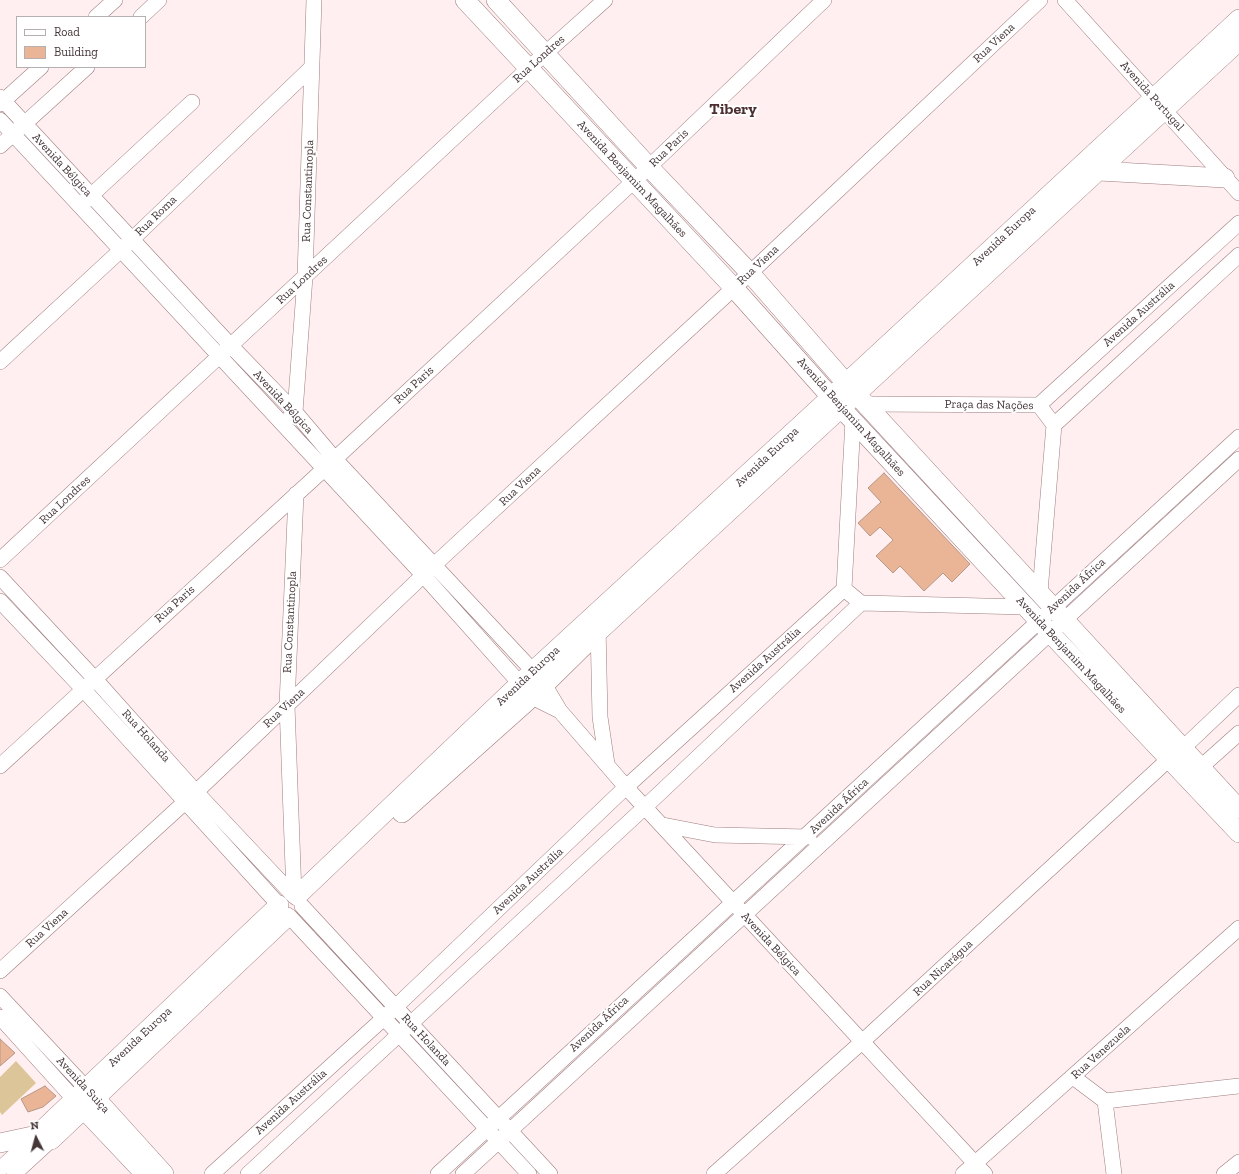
<!DOCTYPE html>
<html>
<head>
<meta charset="utf-8">
<style>
  body { margin:0 }
  #map { position:relative; width:1239px; height:1174px; overflow:hidden; background:#ffeff0; font-family:"Zilla Slab",serif }
  canvas { display:block }
  .legend { position:absolute; left:16px; top:16px; width:130px; height:52px; box-sizing:border-box; background:#fff; border:1px solid #b5afaf; margin:0; padding:5px 7px; list-style:none; font-size:12px; color:#453637 }
  .legend li { display:flex; align-items:center; gap:8px; height:20px }
  .legend b { width:20px; border:1px solid #b5afaf }
  .north { position:absolute; left:16px; top:1118px; width:40px; height:40px; -webkit-text-stroke:3px #fff; paint-order:stroke; rotate:354deg; font-size:11px; font-weight:700; line-height:16px; text-align:center; color:#453637 }
  .north::after { content:''; display:block; margin:auto; width:14px; height:18px; background:#453637; clip-path:polygon(50% 0,100% 100%,50% 72%,0 100%) }
</style>
</head>
<body>
<div id="map">
<canvas width="1239" height="1174"></canvas>
<ul class="legend">
<li><b style="height:5px;background:#fff"></b>Road</li>
<li><b style="height:11px;background:#eab497"></b>Building</li>
</ul>
<div class="north">N</div>
</div>
<script>
const context = document.querySelector('canvas').getContext('2d');
context.lineJoin = 'round';
function paint(path, color) { context.fillStyle = color; context.fill(path, 'evenodd'); }
const toPath = rows => new Path2D(rows.map(r => 'M' + r).join(''));
function strokePath(path, color, width, dash) { context.strokeStyle = color; context.lineWidth = width; context.lineCap = dash ? 'butt' : 'round'; context.setLineDash(dash || []); context.stroke(path); }
function write(font, color, halo, rows, align = 'center') {
  context.font = font + ' "Zilla Slab",serif'; context.lineWidth = 4; context.setLineDash([]); context.textBaseline = 'middle'; context.strokeStyle = halo; context.fillStyle = color; for (const [text, x, y, turn = 0] of rows) {
    context.save(); context.translate(x, y); context.rotate((+turn || 0) * Math.PI / 180); context.textAlign = isNaN(turn) ? turn : align; if (halo) context.strokeText(text, 0, 0); context.fillText(text, 0, 0); context.restore();
  }
}
paint(toPath([
  [16,1061,36,1083,2,1115,0,1112,0,1077]
]), '#dcc598');
const building = toPath([
  [884,473,970,564,952,582,943,573,924,591,900,566,893,573,876,556,893,540,880,527,870,536,858,523,881,502,868,488,884,473],
  [0,1039,15,1053,0,1066,0,1039],
  [45,1086,56,1096,43,1107,28,1112,21,1099,45,1086]
]);
paint(building, '#eab497');
strokePath(building, '#b59787', 1);
const minor = toPath([
  [1065,0,1239,193],
  [96,17,115,0],
  [141,17,159,0],
  [0,97,231,346,295,412,334,458,533,671,544,684,560,711,626,787,985,1174],
  [0,104,41,67],
  [0,120,424,576,532,697,560,711],
  [0,146,87,67],
  [83,203,192,102],
  [0,362,121,250,311,68],
  [867,404,1039,405,1054,425,1040,592],
  [1039,405,1239,223],
  [290,417,295,412,305,277,314,0],
  [853,420,844,589,861,603,1026,607],
  [1054,425,1239,255],
  [0,560,529,68,605,0],
  [0,577,94,678,196,792,293,895],
  [0,601,83,689,279,905],
  [598,626,600,717,607,764],
  [1183,748,1239,695],
  [0,766,323,470,649,167,824,0],
  [1201,767,1239,733],
  [663,825,715,835,809,837],
  [294,895,287,705,296,494],
  [302,906,550,1174],
  [290,917,529,1174],
  [0,971,196,792,434,565,750,273,1040,0],
  [0,996,86,1088],
  [0,1017,74,1099],
  [1073,1077,1105,1101,1114,1174],
  [1105,1101,1239,1086],
  [0,1169,37,1135],
  [14,1174,51,1140],
  [212,1174,385,1017,626,787,844,589],
  [248,1174,645,807,861,603],
  [438,1174,1239,437],
  [463,1174,1239,459],
  [714,1174,863,1041,1169,759],
  [963,1174,1239,928],
  [1224,1174,1239,1162]
]);
const major = toPath([
  [465,0,733,287,831,397,1051,634,1239,833],
  [496,0,649,167,750,273,846,383,1239,809],
  [1099,171,1225,178],
  [402,813,532,697,597,633,1239,41],
  [297,896,533,671,831,397,1239,19],
  [87,1089,164,1174],
  [75,1100,145,1174],
  [37,1135,279,905],
  [0,1143,37,1135,51,1140,287,917]
]);
strokePath(minor, '#9f7d7e', 16);
strokePath(major, '#9f7d7e', 20);
strokePath(minor, '#fff', 15);
strokePath(major, '#fff', 19);
write('12px', '#453637', '#fff', [
  ["Rua Viena",994,43,-43],
  ["Rua Londres",539,59,-42],
  ["Avenida Portugal",1152,96,48],
  ["Rua Paris",669,148,-44],
  ["Avenida Bélgica",62,165,47],
  ["Avenida Benjamim Magalhães",632,179,47],
  ["Rua Constantinopla",308,191,-88],
  ["Rua Roma",156,216,-44],
  ["Avenida Europa",1004,236,-43],
  ["Rua Viena",758,265,-43],
  ["Rua Londres",302,280,-43],
  ["Avenida Austrália",1139,314,-42],
  ["Rua Paris",414,385,-43],
  ["Avenida Bélgica",283,402,47],
  ["Praça das Nações",989,405,1],
  ["Avenida Benjamim Magalhães",851,417,48],
  ["Avenida Europa",767,457,-43],
  ["Rua Viena",520,486,-43],
  ["Rua Londres",65,500,-43],
  ["Avenida África",1076,586,-43],
  ["Rua Paris",175,604,-42],
  ["Rua Constantinopla",290,622,-87],
  ["Avenida Benjamim Magalhães",1071,655,47],
  ["Avenida Austrália",765,660,-42],
  ["Avenida Europa",528,676,-43],
  ["Rua Viena",284,708,-43],
  ["Rua Holanda",146,736,48],
  ["Avenida África",839,806,-43],
  ["Avenida Austrália",528,881,-43],
  ["Rua Viena",47,928,-42],
  ["Avenida Bélgica",771,944,47],
  ["Rua Nicarágua",943,968,-43],
  ["Avenida África",599,1024,-43],
  ["Avenida Europa",140,1037,-43],
  ["Rua Holanda",426,1040,47],
  ["Rua Venezuela",1101,1052,-42],
  ["Avenida Suiça",83,1085,47],
  ["Avenida Austrália",291,1102,-42]
]);
write('bold 16px', '#4c2f31', '#fff', [
  ["Tibery",733,109]
]);
</script>
</body>
</html>
